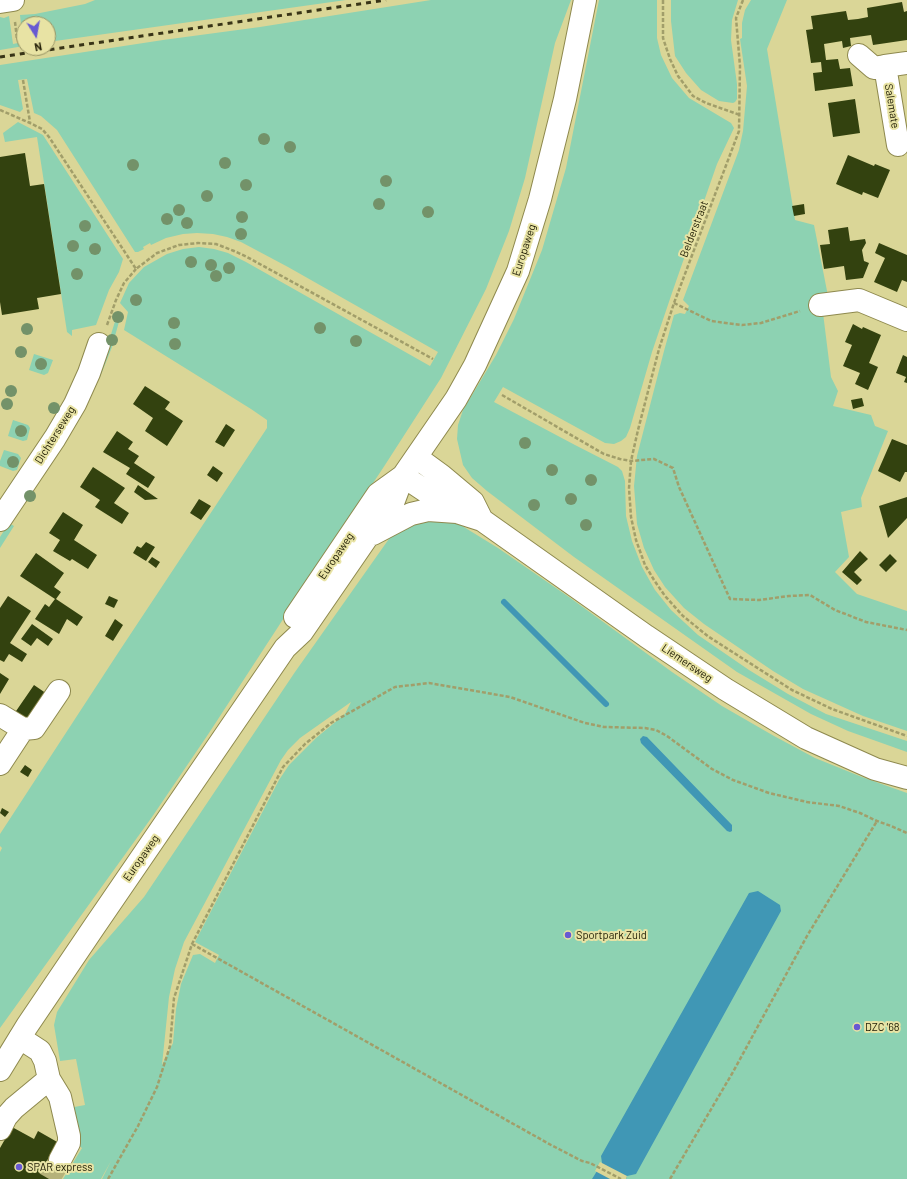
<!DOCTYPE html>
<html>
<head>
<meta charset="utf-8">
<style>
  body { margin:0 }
  #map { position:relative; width:907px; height:1179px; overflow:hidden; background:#dad697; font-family:Barlow,sans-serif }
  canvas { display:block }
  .north { position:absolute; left:16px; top:16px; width:40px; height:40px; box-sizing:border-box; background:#e8e3a4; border:1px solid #999565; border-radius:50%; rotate:169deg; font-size:11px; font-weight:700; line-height:16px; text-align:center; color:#232007 }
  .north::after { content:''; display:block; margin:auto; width:14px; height:18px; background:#6759d2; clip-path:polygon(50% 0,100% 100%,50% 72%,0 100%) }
</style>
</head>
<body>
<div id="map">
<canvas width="907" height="1179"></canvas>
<div class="north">N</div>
</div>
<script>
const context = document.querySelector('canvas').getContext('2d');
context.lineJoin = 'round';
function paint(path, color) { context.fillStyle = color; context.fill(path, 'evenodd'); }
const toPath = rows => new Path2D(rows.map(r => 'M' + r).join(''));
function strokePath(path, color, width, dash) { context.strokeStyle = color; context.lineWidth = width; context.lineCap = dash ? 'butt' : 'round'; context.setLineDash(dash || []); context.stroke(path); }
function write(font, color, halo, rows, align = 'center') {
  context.font = font + ' Barlow,sans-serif'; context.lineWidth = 4; context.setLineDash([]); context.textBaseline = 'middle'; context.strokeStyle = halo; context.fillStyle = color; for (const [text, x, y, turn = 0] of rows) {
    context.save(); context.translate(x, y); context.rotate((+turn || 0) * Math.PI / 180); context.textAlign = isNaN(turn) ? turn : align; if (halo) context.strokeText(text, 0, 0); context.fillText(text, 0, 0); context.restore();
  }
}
paint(toPath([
  [95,0,346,0,48,42,48,24,24,24,24,46,0,50,0,17,4,18,9,16,13,44,23,42,20,15,35,14,85,4],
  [431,0,571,0,555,43,525,178,509,231,486,289,441,378,385,465,306,584,209,733,152,817,0,1028,0,852,2,848,0,846,0,834,118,653,267,428,267,420,251,409,124,330,128,312,120,303,129,283,144,267,167,254,183,249,199,247,214,249,228,253,246,262,430,366,438,352,288,267,241,242,227,237,213,234,197,233,183,234,166,238,151,245,150,243,143,247,144,249,138,252,135,252,57,130,41,116,34,113,27,79,18,80,23,109,20,112,0,105,0,65,163,40,260,27],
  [599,0,657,0,657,38,661,55,672,78,689,98,731,123,734,128,717,164,673,290,652,352,630,428,626,437,621,441,614,444,605,443,503,387,494,402,575,445,618,467,622,471,625,481,626,516,632,541,642,567,655,590,671,610,698,635,749,670,788,694,826,714,907,741,907,752,848,731,811,714,737,672,574,557,487,491,472,478,463,465,457,439,458,425,463,410,496,355,514,319,542,250,566,168],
  [671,0,738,0,732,20,731,40,737,84,737,99,735,102,733,103,719,101,701,90,686,73,675,56,671,21],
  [751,0,787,0,767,49,795,220,814,225,828,296,823,313,831,377,838,391,833,406,871,415,875,426,888,431,861,498,862,507,841,512,849,557,835,572,857,594,907,611,907,731,863,716,803,689,773,671,704,624,684,608,665,587,654,570,644,548,637,524,634,486,637,456,664,351,674,315,680,313,685,314,689,306,683,300,739,150,743,131,747,86,740,39,742,38,742,23,745,10],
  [18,122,43,135,123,259,119,272,109,290,96,325,72,330,72,336,67,332,37,137,5,142,3,133],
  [117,315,120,318,112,347,100,377,96,375,104,357],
  [34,354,53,360,48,373,44,375,29,370],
  [13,420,28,425,30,428,27,440,23,441,8,436],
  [4,450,18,454,21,458,17,470,13,471,0,466,0,461],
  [434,517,459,524,498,548,569,597,672,672,722,706,774,736,815,758,862,777,907,793,907,1179,102,1179,111,1161,101,1179,63,1179,82,1148,75,1143,69,1108,85,1105,76,1059,60,1061,54,1025,57,1012,89,960,144,897,295,672,391,536,400,529],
  [351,702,345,714,316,738,289,765,279,780,195,942,219,955,215,963,200,954,193,955,181,984,176,1009,173,1043,162,1065,169,997,175,969,184,942,281,760,288,750,300,738],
  [9,523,14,526,0,548,0,537]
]), '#8dd2b2');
paint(toPath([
  [643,736,647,737,732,825,732,831,730,832,727,831,641,743,640,739],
  [758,891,780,905,781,911,636,1174,627,1176,626,1179,592,1179,602,1163,601,1156,749,893]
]), '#4097b5');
paint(toPath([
  [600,1162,627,1176,626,1179,610,1179,595,1171]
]), '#dad697');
strokePath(toPath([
  [504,602,606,704]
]), '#4097b5', 6);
paint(toPath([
  [902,2,904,12,907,11,907,40,873,45,871,35,850,38,851,46,843,48,842,41,824,44,826,60,838,59,840,69,850,68,853,86,815,91,813,73,822,72,821,62,811,63,806,30,813,29,811,16,846,11,848,20,858,19,868,17,867,8],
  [855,99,860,133,833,137,828,103],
  [25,153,30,186,44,184,61,294,37,298,39,309,2,315,0,302,0,157],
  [848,155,874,166,875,164,890,170,878,198,863,192,862,195,836,184],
  [804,204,805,214,794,216,792,206],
  [848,227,850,241,865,239,866,243,862,250,864,261,869,263,863,278,846,280,844,266,824,269,820,245,830,244,828,230],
  [879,243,907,255,907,282,902,280,897,292,874,282,885,258,875,253],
  [853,324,862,329,863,327,881,335,869,363,878,367,868,390,855,384,860,373,843,366,852,345,845,342],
  [903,355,907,357,907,383,904,382,906,377,896,373],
  [145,386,170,402,165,409,183,421,167,446,145,431,153,418,133,404],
  [862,398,864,406,853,409,851,400],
  [226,424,235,430,224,447,215,442],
  [117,431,133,442,128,449,139,456,134,463,155,477,148,488,126,474,130,468,103,452],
  [892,439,907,445,907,472,905,472,900,482,878,471],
  [213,466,223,473,217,482,207,475],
  [93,467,125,488,114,503,129,513,122,524,95,507,100,500,80,487],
  [138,485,158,499,145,500,134,492],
  [907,497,907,518,888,538,879,506],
  [199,499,211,506,201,520,190,513],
  [63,512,83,525,74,540,97,555,88,569,72,559,70,561,53,551,60,540,49,533],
  [146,542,155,547,146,561,133,553,137,546,141,548],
  [860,551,868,559,854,572,862,580,857,585,842,572],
  [36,553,64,573,54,587,61,592,56,599,83,617,77,626,67,619,59,634,35,619,45,604,49,607,55,599,20,576],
  [890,554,897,561,886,572,879,565],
  [152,557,160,562,156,568,148,562],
  [8,596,31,611,10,643,27,654,22,662,9,654,4,662,0,660,0,608],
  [109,596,118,600,114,608,105,604],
  [115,619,123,625,113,641,105,636],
  [32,624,53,639,48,646,37,638,31,646,21,639],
  [0,673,9,679,0,694],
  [34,685,50,696,30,725,14,714],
  [25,765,32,770,28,777,20,772],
  [2,808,9,812,5,817,0,813],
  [12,1127,34,1139,38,1131,59,1143,66,1164,58,1179,0,1179,0,1148]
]), '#33420f');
strokePath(toPath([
  [49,1179,60,1160]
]), '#b5b27a', 22, [22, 11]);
const minor = toPath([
  [0,2,13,0],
  [859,55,874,68,885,66,898,145],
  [885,66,907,63],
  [820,305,859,300,907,320],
  [0,520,55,438,75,404,89,373,99,344],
  [0,715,23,729,0,764],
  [23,729,34,728,59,691],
  [20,1038,40,1051,45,1061,49,1079,60,1097,69,1136,69,1143,60,1160],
  [0,1129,6,1117,14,1108,49,1079]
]);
const major = toPath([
  [416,457,442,476,473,502,482,520],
  [403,476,457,512,482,520,646,636,725,689,806,738,875,769,907,778],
  [373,534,411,514,428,510,457,512],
  [295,617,378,494,403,476],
  [0,1070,27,1026,94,927,285,648,302,632,368,536,393,503,403,476,456,399,475,365,518,271,540,199,565,99,585,0]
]);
strokePath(minor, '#8e894e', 24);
strokePath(major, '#8e894e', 24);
strokePath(toPath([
  [663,0,663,38,670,59,678,76,693,96,706,103,740,115],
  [743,0,736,18,740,66,739,131,674,303,659,349,638,430,631,461,629,488,631,517,636,540,645,565,654,580,665,596,683,616,709,637,792,690,832,709,907,736],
  [15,22,17,39],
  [23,80,30,122],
  [0,110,30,123,42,129,49,137,136,269,157,253,179,245,198,243,216,244,234,251,247,257,433,359],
  [674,303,711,321,742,325,761,323,800,311],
  [107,325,116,300,124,283,136,269],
  [502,395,604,454,620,459,631,461,654,459,673,468,679,487,730,599,759,600,789,596,810,595,835,610,866,622,907,630],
  [192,944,551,1145,582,1161,590,1163,621,1179],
  [108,1179,138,1126,157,1087,170,1046,174,998,192,944,283,767,305,744,331,723,395,687,429,683,510,697,585,723,604,727,645,728,656,730,667,736,712,769,733,780,769,793,807,802,839,806,860,813,877,821,891,826,907,833],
  [670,1179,733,1072,807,936,877,821]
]), '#a19e6a', 2.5, [4, 2]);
strokePath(minor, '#fff', 22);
strokePath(major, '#fff', 22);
strokePath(toPath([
  [0,57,386,0]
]), '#383417', 3, [5, 5]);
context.fillStyle = '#739269';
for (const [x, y] of [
  [264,139],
  [290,147],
  [225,163],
  [133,165],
  [386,181],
  [246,185],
  [207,196],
  [379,204],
  [179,210],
  [428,212],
  [242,217],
  [167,219],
  [187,223],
  [85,226],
  [241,234],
  [73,246],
  [95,249],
  [191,262],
  [211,265],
  [229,268],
  [77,274],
  [216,276],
  [136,300],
  [118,317],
  [174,323],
  [320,328],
  [27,329],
  [112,340],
  [356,341],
  [175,344],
  [21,352],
  [41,364],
  [11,391],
  [7,404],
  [54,408],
  [21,431],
  [525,443],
  [13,462],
  [552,470],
  [591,480],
  [30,496],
  [571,499],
  [534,505],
  [586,525]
]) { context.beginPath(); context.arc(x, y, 6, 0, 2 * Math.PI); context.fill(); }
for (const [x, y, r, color] of [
  [568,935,4,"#6759d2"],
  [857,1027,4,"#6759d2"],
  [19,1167,4,"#6759d2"]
]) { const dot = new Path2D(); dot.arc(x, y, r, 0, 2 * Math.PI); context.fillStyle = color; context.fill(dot); strokePath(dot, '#e8e3a4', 1.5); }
write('11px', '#232007', '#e8e3a4', [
  ["Salemate",892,106,81],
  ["Belderstraat",694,229,-69],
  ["Europaweg",524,250,-72],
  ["Dichterseweg",55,435,-58],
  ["Europaweg",336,556,-56],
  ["Liemersweg",687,663,34],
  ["Europaweg",141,858,-55]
]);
write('11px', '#232007', '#e8e3a4', [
  ["Sportpark Zuid",576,935],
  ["DZC '68",865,1027],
  ["SPAR express",27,1167]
], 'left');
</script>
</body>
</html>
